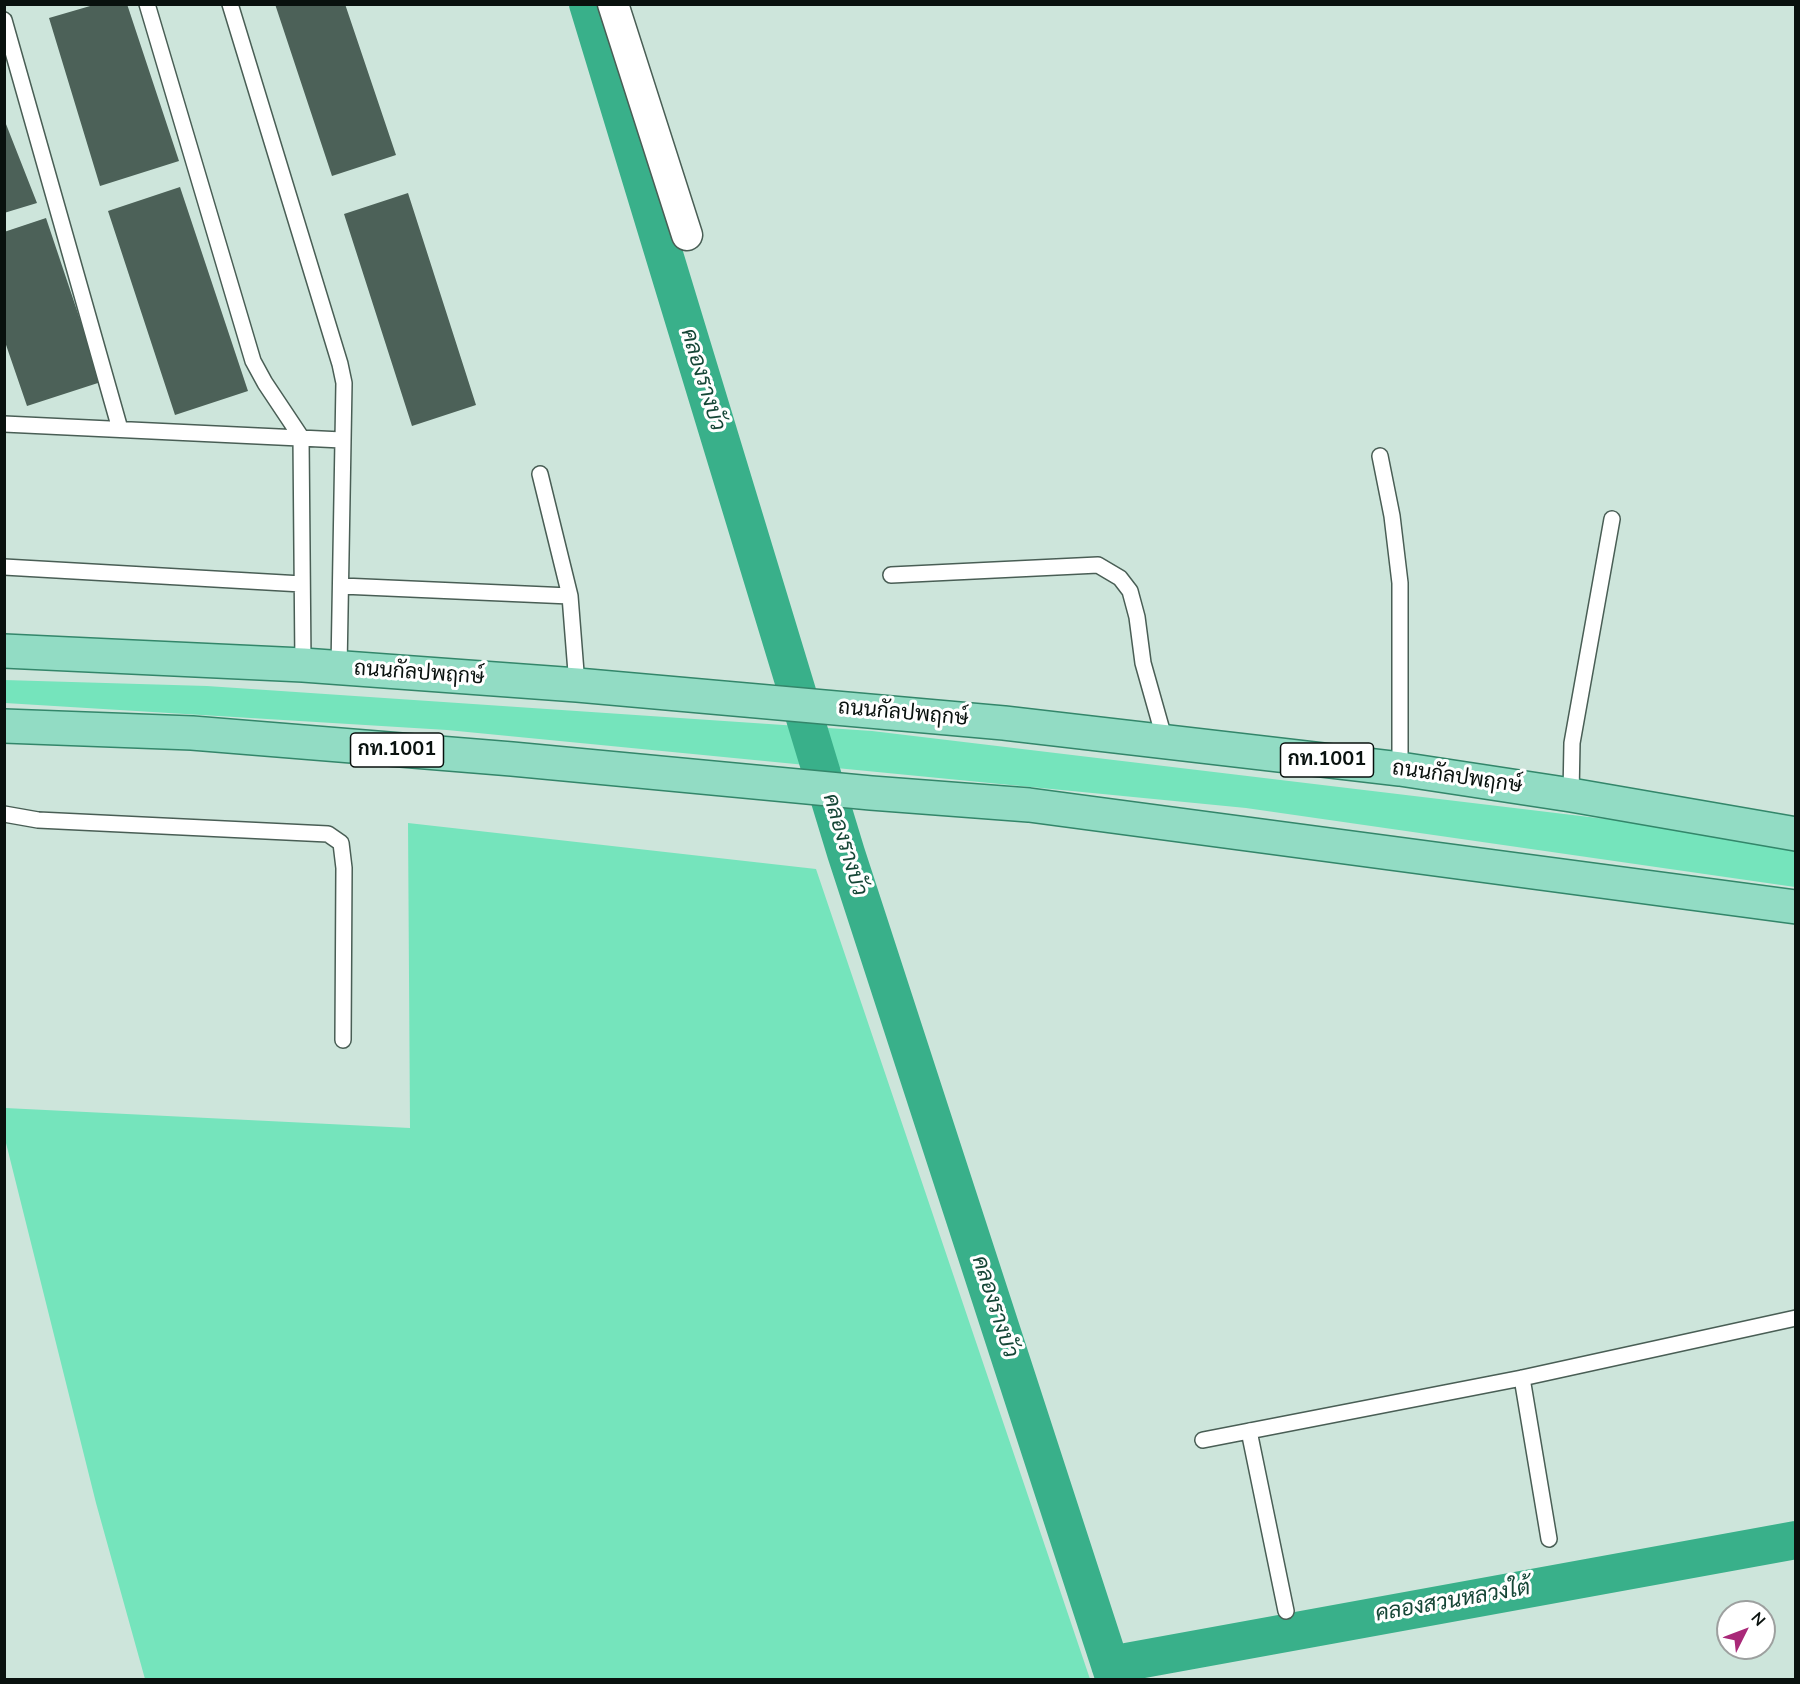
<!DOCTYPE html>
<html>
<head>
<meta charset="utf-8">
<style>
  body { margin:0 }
  #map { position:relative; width:1800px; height:1684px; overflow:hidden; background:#cde5db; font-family:"Nunito Sans",sans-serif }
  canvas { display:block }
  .frame { position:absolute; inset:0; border:6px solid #09110e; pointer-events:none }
  .north { position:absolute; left:1716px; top:1600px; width:60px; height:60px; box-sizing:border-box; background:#fff; border:2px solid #9da09f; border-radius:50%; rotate:48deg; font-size:16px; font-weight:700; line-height:24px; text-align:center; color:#09110e }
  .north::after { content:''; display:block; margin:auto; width:21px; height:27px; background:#a92978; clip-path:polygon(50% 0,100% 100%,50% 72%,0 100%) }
</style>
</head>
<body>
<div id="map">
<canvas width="1800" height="1684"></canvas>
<div class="frame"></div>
<div class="north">N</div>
</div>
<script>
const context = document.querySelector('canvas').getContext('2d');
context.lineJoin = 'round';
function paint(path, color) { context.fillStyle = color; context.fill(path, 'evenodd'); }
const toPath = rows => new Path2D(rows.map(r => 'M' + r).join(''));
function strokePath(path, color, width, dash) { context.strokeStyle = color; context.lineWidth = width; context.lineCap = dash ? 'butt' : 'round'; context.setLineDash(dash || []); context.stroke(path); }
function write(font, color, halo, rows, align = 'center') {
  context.font = font + ' "Nunito Sans",Sarabun,sans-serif'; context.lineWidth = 6; context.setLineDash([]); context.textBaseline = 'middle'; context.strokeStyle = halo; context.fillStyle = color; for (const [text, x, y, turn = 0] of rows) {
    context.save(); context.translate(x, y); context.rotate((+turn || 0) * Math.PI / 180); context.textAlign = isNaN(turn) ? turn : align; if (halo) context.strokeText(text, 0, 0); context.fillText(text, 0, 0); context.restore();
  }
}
paint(toPath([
  [4,680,207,686,872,731,1706,831,1795,848,1795,887,1246,808,447,730,5,703],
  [408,823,816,869,1090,1679,145,1679,96,1503,5,1139,5,1108,410,1128]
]), '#75e4bc');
strokePath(toPath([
  [588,4,846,853,1115,1680],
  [1110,1665,1796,1540]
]), '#39b08a', 38);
paint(toPath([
  [97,4,127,4,179,161,100,186,49,18],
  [275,4,345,4,396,155,332,176],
  [4,119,37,203,4,213],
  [180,187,248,391,175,415,108,211],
  [408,193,476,405,412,426,344,214],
  [46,218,101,382,27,406,4,339,4,232]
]), '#4c6158');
const service = toPath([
  [147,4,253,361,265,383,301,437,303,665],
  [230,4,340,364,344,383,339,668],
  [4,20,120,429],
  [4,424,342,440],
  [1380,456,1392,516,1400,583,1400,769],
  [540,474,570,596,577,685],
  [4,567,302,584],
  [891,575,1098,565,1120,578,1130,591,1137,617,1143,663,1165,741],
  [342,586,570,596],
  [1571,795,1572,743,1612,519],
  [4,814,38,820,328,834,341,843,344,868,343,1040],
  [1522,1378,1549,1539],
  [1249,1431,1286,1611],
  [1203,1440,1522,1378,1796,1318]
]);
const minor = toPath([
  [613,4,687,235]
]);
const primary = toPath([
  [4,651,303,665,577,685,1004,723,1400,769,1571,795,1796,834],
  [4,726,192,733,512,759,871,793,1029,805,1796,907]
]);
strokePath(service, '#495e55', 18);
strokePath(minor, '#495e55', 33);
strokePath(primary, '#33866a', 36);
strokePath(service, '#fff', 15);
strokePath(minor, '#fff', 30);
strokePath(primary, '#92dcc4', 33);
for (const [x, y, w] of [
  [397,750,93],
  [1327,760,93]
]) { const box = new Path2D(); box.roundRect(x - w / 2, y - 17, w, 34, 4.5); context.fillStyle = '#fff'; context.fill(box); strokePath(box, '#09110e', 1.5); }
write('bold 20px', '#09110e', null, [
  ["กท.1001",397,750],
  ["กท.1001",1327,760]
]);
write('21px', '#09110e', '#fff', [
  ["ถนนกัลปพฤกษ์",419,674,4],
  ["ถนนกัลปพฤกษ์",903,714,5],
  ["ถนนกัลปพฤกษ์",1457,778,8]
]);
write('italic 22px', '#154636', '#fff', [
  ["คลองรางบัว",702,380,73],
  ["คลองรางบัว",844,845,73],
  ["คลองรางบัว",994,1307,72],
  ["คลองสวนหลวงใต้",1453,1602,-10]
]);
</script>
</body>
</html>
